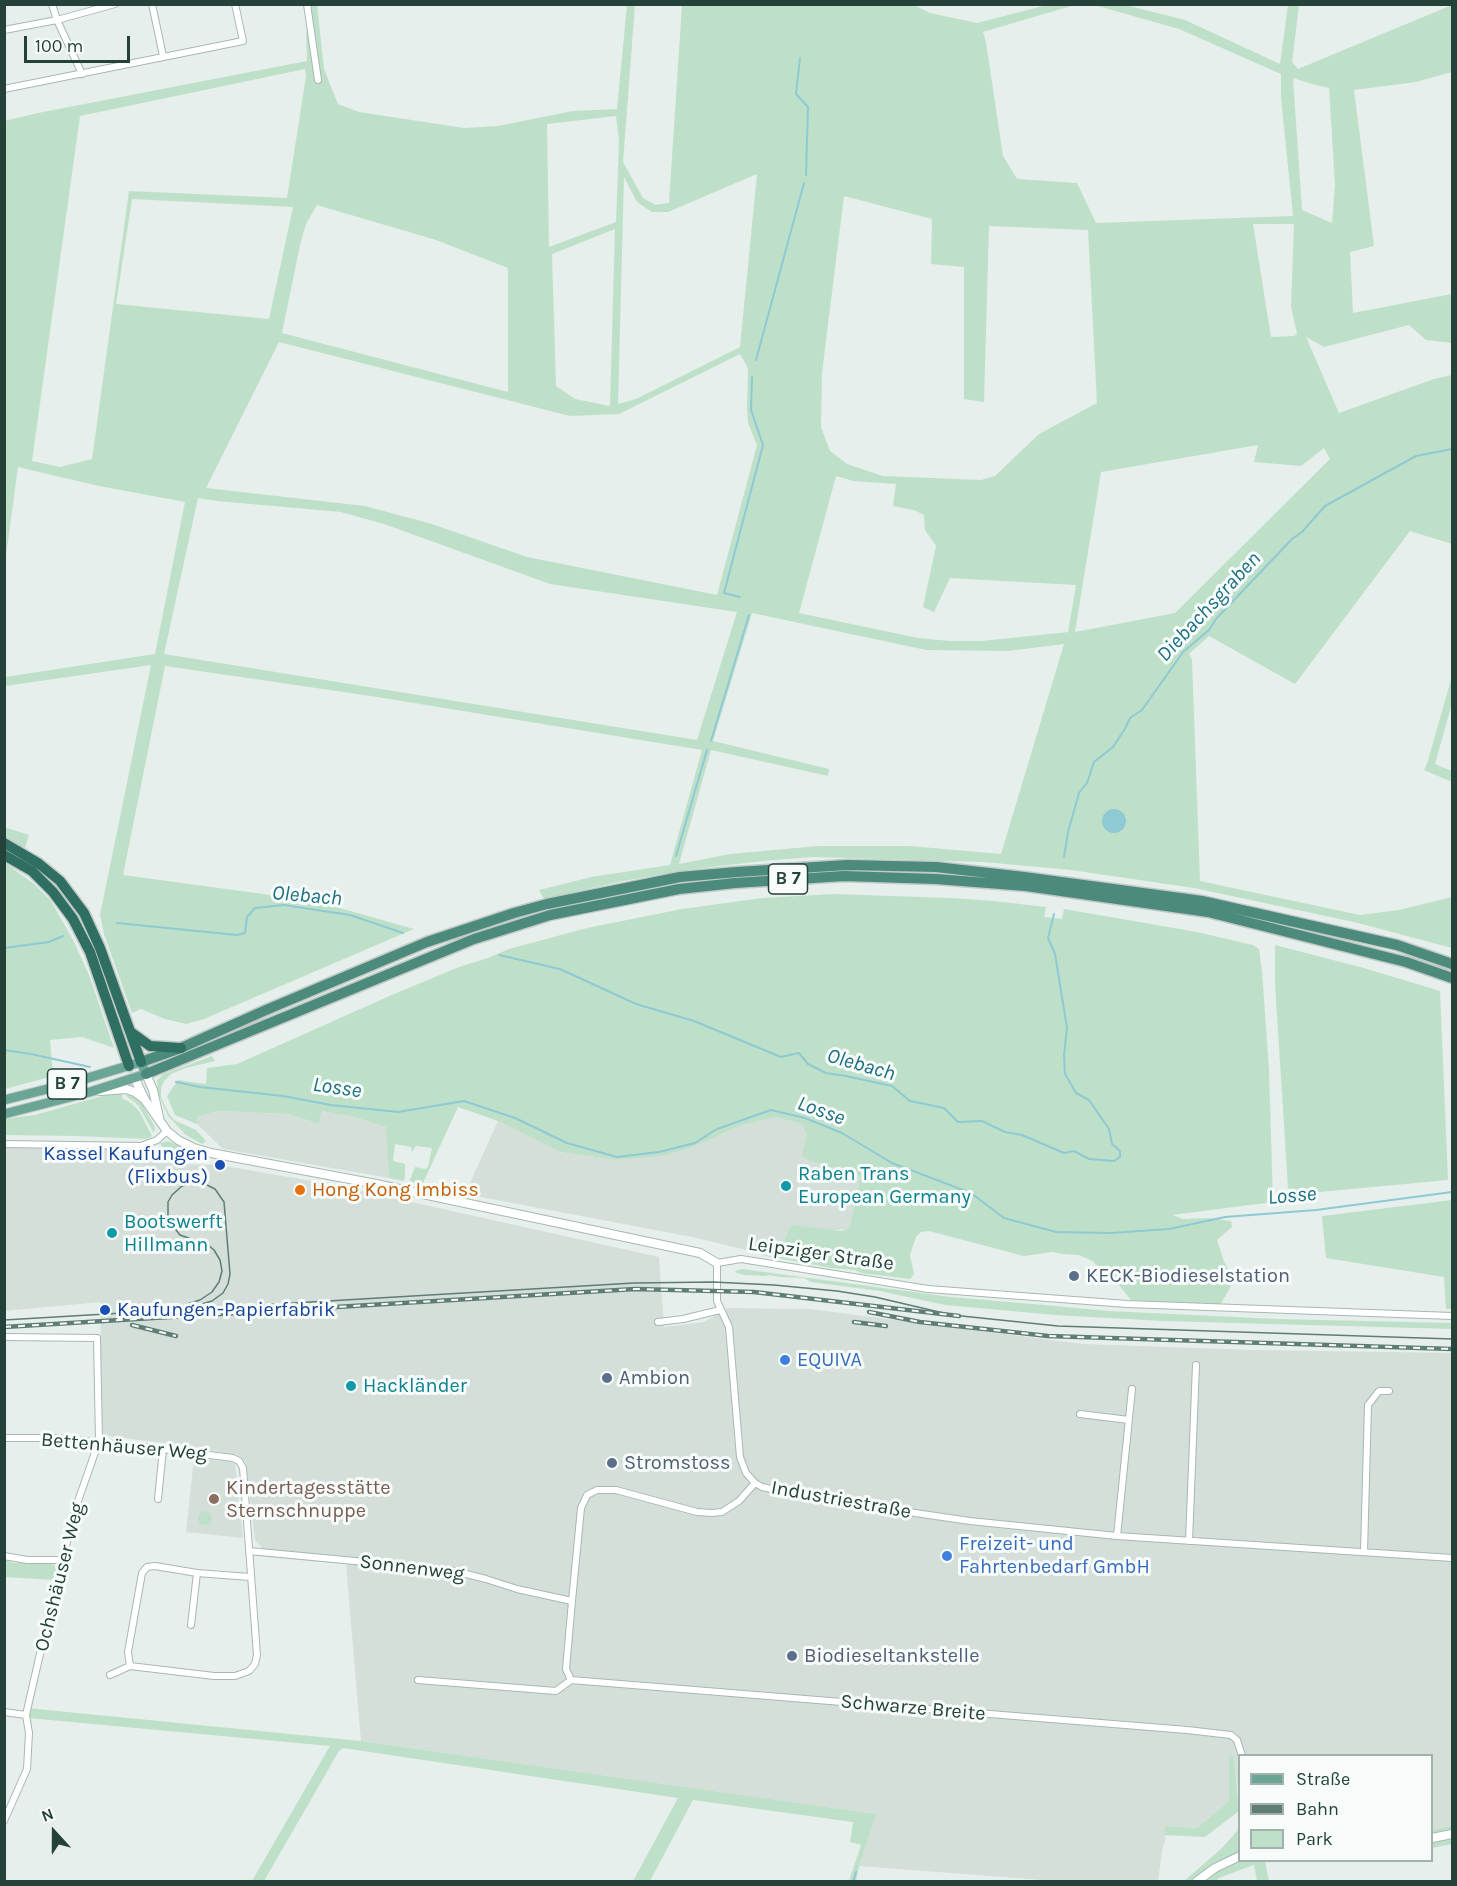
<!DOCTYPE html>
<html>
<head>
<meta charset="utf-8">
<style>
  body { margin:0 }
  #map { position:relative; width:1457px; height:1886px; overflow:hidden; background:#e6efeb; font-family:Karla,sans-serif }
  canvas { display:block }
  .frame { position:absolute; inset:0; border:6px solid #24423a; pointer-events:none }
  .legend { position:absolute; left:1238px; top:1754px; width:195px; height:108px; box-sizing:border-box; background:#f7fbf9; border:2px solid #a3b1ad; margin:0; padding:8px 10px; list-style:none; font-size:18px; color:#24423a }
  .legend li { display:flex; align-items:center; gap:12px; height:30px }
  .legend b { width:30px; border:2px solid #a3b1ad }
  .north { position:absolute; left:24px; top:1802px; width:60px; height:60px; -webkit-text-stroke:4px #f7fbf9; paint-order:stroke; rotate:339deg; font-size:16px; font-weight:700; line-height:24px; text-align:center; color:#24423a }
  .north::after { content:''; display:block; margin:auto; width:21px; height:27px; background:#24423a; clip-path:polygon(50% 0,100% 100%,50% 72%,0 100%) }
  .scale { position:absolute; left:24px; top:36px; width:106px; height:27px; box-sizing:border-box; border:3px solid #24423a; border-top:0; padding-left:8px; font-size:18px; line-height:21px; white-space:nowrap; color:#24423a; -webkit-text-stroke:4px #f7fbf9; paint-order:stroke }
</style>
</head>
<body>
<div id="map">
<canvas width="1457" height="1886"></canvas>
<div class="frame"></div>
<ul class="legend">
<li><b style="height:8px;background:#6aa596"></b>Straße</li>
<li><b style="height:8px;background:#5f7d75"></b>Bahn</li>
<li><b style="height:16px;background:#bfe0c8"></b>Park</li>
</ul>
<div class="north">N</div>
<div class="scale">100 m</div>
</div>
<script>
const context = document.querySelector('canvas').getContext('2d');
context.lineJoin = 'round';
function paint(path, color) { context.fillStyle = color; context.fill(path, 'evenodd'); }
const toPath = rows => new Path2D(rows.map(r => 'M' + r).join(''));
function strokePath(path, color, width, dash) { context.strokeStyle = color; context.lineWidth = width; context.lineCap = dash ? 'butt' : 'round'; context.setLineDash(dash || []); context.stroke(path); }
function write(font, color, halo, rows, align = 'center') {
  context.font = font + ' Karla,sans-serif'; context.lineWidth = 6; context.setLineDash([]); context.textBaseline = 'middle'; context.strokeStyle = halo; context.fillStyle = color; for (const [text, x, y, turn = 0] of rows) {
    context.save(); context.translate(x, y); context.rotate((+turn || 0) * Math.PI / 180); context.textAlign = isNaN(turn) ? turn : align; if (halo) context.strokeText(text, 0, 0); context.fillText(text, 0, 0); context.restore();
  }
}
paint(toPath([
  [218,1111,288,1114,319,1124,322,1111,354,1117,387,1127,389,1178,223,1149,197,1124,197,1117],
  [775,1117,802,1124,808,1133,803,1155,829,1167,847,1169,856,1173,860,1177,850,1225,847,1229,787,1234,783,1247,778,1249,765,1247,762,1247,759,1253,692,1237,465,1194,498,1121,560,1152,616,1160,663,1156,688,1149,740,1126],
  [5,1147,153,1150,177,1164,219,1165,335,1185,659,1257,664,1327,704,1322,728,1308,810,1309,1082,1344,1253,1350,1452,1353,1452,1826,1432,1830,1432,1756,1240,1756,1239,1800,1234,1757,1230,1756,1229,1801,1197,1828,1166,1826,1165,1843,1163,1845,1158,1881,1056,1881,859,1866,875,1814,361,1741,346,1564,265,1557,262,1548,255,1540,246,1463,238,1455,187,1446,100,1435,101,1302,5,1311],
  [194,1458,232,1462,235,1463,243,1538,186,1532]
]), '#d4dfda');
paint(toPath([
  [310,4,317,5,324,69,338,104,359,112,464,128,498,126,573,111,617,109,627,5,635,5,623,162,643,198,656,205,669,203,682,5,914,5,930,13,977,23,1047,5,1125,5,1185,20,1280,64,1288,5,1299,5,1292,62,1298,69,1452,5,1452,72,1416,82,1354,90,1374,246,1350,252,1353,313,1452,294,1452,343,1426,340,1409,325,1324,347,1306,337,1339,413,1434,379,1452,375,1452,544,1410,531,1295,684,1209,636,1189,654,1192,660,1200,881,1360,915,1399,910,1452,897,1452,948,1354,922,1194,888,1071,870,983,862,813,857,763,861,694,869,623,881,544,899,539,890,591,877,670,865,702,750,371,696,165,666,123,875,315,901,414,929,204,1019,186,1024,165,1019,141,1009,132,1013,104,934,100,915,151,665,5,686,5,677,155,654,185,502,99,486,18,467,5,563,4,121,38,113,307,61,306,33,312,24],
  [1094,5,1179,29,1281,74,1281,98,1293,216,1096,223,1077,183,1017,179,1003,156,986,42,983,32,1071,6],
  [305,69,306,76,287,198,129,191,92,459,60,467,32,461,80,116],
  [1293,78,1312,84,1329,88,1335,185,1332,223,1302,210],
  [616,116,619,141,616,222,549,247,547,124],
  [757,174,740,347,636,399,618,404,624,177,637,202,652,212,668,212],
  [844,196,932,219,931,264,964,267,964,399,984,402,989,226,1088,230,1097,403,1039,434,995,476,981,480,883,476,847,464,830,451,821,427,822,373],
  [132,199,293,207,269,319,116,304],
  [317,205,436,240,508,268,508,392,282,333,300,245,306,224],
  [1253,224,1294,224,1291,306,1297,334,1294,336,1271,337],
  [615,229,610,406,575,399,556,386,552,254],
  [279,342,570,416,619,414,740,354,748,368,747,407,748,423,757,445,717,595,527,557,432,524,365,506,206,488],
  [1258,445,1254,462,1301,466,1324,448,1330,459,1175,613,1075,632,1101,472],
  [836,476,853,481,896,484,893,506,914,510,924,515,925,530,936,546,923,607,934,612,950,578,1076,585,1068,632,982,641,950,641,918,638,799,613],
  [198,498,217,501,341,512,384,524,550,584,737,612,697,740,164,654],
  [752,613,926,650,1008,651,1064,644,1001,854,910,846,818,846,730,854,679,864,711,750,828,776,829,769,713,741],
  [1452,676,1452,703,1435,764,1452,771,1452,782,1424,770,1427,764],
  [4,827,29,835,25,848,5,838],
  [5,863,34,884,51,901,73,940,89,975,114,1048,82,1037,50,1040,53,1076,5,1089],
  [833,894,951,898,994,901,1046,907,1044,917,1062,919,1064,909,1197,932,1253,945,1259,949,1262,971,1269,1070,1273,1202,1172,1215,1183,1219,1209,1218,1231,1221,1232,1227,1217,1240,1224,1261,1231,1275,1230,1288,1220,1305,1131,1300,1105,1268,1096,1265,1093,1261,1079,1255,1062,1254,1052,1252,1024,1256,929,1231,921,1232,916,1237,910,1255,914,1274,910,1279,861,1273,855,1270,831,1268,761,1255,759,1253,762,1247,777,1249,783,1246,789,1228,794,1225,841,1231,847,1229,850,1225,860,1177,856,1173,847,1169,829,1167,808,1160,802,1155,807,1134,802,1124,775,1117,740,1126,688,1149,663,1156,616,1160,560,1152,498,1121,458,1107,422,1185,409,1182,415,1167,425,1169,428,1167,432,1148,416,1146,412,1152,411,1147,395,1144,393,1161,405,1164,405,1173,404,1181,389,1178,386,1127,354,1117,322,1111,319,1124,288,1114,218,1111,197,1117,197,1124,175,1115,167,1096,178,1080,206,1084,207,1068,237,1064,394,994,459,967,488,958,509,949,587,928,682,909,762,898],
  [1275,945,1364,968,1440,991,1448,1180,1298,1194,1288,1188,1275,984],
  [212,1056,215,1061,186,1068,171,1074,164,1081,161,1088,161,1097,169,1114,174,1120,196,1130,206,1141,202,1144,186,1135,168,1116,158,1093,157,1080,164,1074],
  [116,1092,123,1092,122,1098,131,1103,139,1111,152,1136,147,1139,76,1136,5,1135,4,1119,35,1115],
  [127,1093,132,1094,142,1104,155,1127,154,1133,138,1105,126,1096],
  [168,1141,183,1148,187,1152,164,1150,160,1143],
  [1452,1200,1452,1309,1446,1309,1444,1277,1326,1258,1322,1216],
  [742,1269,951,1297,1044,1305,1108,1311,1278,1319,1452,1323,1452,1329,1163,1321,1055,1315,945,1305,880,1291,811,1282,804,1278,780,1277,769,1275,766,1276,745,1275,737,1273,735,1271],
  '198 1518a7 7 0 1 1 14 0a7 7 0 1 1-14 0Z',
  [6,1560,13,1563,51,1563,55,1566,56,1571,54,1580,5,1577],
  [27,1708,361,1741,876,1814,859,1866,856,1881,849,1881,861,1845,850,1842,853,1822,693,1800,650,1881,633,1881,678,1798,343,1748,339,1751,264,1881,252,1881,330,1746,28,1718],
  [1229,1756,1234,1757,1239,1811,1205,1837,1164,1835,1166,1826,1197,1828,1229,1801],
  [1452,1826,1452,1844,1432,1848,1432,1830],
  [1239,1829,1240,1860,1265,1861,1269,1881,1257,1881,1254,1865,1221,1877,1215,1881,1183,1882,1222,1848]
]), '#bfe0c8');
paint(toPath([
  '1102 821a12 12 0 1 1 24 0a12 12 0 1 1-24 0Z'
]), '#8ec9d4');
strokePath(toPath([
  [800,58,796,94,808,107,806,175],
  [756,360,804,183],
  [740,597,724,593,763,445,751,410,752,377],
  [711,741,749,615],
  [676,856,707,750],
  [1064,857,1068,832,1079,793,1087,783,1094,762,1113,747,1126,727,1130,718,1142,710,1183,652,1209,630,1216,619,1292,539,1302,532,1325,506,1416,456,1452,449],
  [117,923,237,935,245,933,247,917,255,908,284,905,350,915,403,933],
  [4,948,49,942,63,936],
  [499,955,560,969,636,1004,694,1021,781,1057,799,1053,808,1064,826,1073,846,1076,892,1086,910,1101,944,1108,958,1122,982,1121,1005,1132,1022,1135,1064,1153,1074,1151,1089,1159,1114,1161,1120,1157,1120,1151,1112,1144,1109,1129,1089,1100,1076,1093,1065,1074,1064,1055,1067,1028,1055,954,1048,938,1054,914],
  [4,1050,31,1054,90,1067],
  [176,1082,200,1087,283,1096,331,1105,398,1112,464,1101,515,1118,567,1143,617,1157,659,1152,695,1143,717,1129,771,1110,805,1118,842,1133,892,1163,971,1193,1004,1218,1056,1232,1111,1233,1169,1229,1225,1217,1316,1210,1452,1192],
  [853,1882,856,1872]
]), '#8ec9d4', 2);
const minor = toPath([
  [52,4,57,20,82,74],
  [152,4,163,56],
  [307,4,318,80],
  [4,30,57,20,115,4],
  [4,89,243,41,235,4],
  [4,1144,141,1146,157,1140,167,1131],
  [1452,1316,1127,1304,928,1289,741,1259,717,1263,717,1301,729,1327,740,1457,746,1473,755,1483,762,1487,812,1498,970,1521,1117,1536,1452,1558],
  [658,1322,683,1319,720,1310],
  [4,1337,97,1338,99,1441,77,1504,57,1580,28,1706,26,1715,29,1733,27,1769,4,1821],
  [1080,1414,1129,1420],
  [4,1438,56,1438,163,1449,233,1458,239,1461,243,1468,257,1655,255,1664,249,1671,235,1676,214,1676,130,1666,110,1675],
  [158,1499,163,1449],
  [1117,1536,1132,1389],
  [1189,1541,1196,1365],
  [249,1551,450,1570,486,1579,517,1589,572,1601],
  [1364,1552,1368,1405,1379,1391,1389,1391],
  [4,1556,27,1560,63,1560],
  [191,1625,197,1573],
  [130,1666,128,1652,142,1573,147,1567,155,1566,197,1573,250,1577],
  [418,1680,556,1691,571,1680,566,1669,572,1601,581,1508,587,1495,597,1490,616,1490,697,1512,712,1513,722,1512,739,1501,755,1483],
  [571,1680,1187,1730,1231,1735,1237,1740,1242,1756],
  [4,1712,26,1715]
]);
const tertiary = toPath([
  [146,1074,153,1090,159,1117],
  [134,1077,145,1100,167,1131,178,1140,194,1148,211,1153,371,1183,700,1253,717,1263],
  [100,1091,126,1089,135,1092,143,1098]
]);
const secondary = toPath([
  [1432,1838,1452,1834],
  [1196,1882,1215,1868,1240,1856]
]);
const primary = toPath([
  [4,1100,71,1083,141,1062,146,1074,90,1092,4,1114]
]);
const trunk = toPath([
  [141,1062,181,1048,266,1010,427,942,514,913,547,904,680,877,737,872,847,865,936,867,1024,877,1202,901,1397,945,1452,964],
  [146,1074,474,939,550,915,679,889,735,883,844,876,936,879,1026,886,1208,912,1406,962,1452,978]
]);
const motorway = toPath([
  [4,843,38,863,60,881,84,913,100,948,141,1062],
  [4,855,32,871,53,892,73,919,90,952,129,1066],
  [132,1033,150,1046,181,1048]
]);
strokePath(minor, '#a8b8b2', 8);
strokePath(tertiary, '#a8b8b2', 10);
strokePath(secondary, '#a4bbb3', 10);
strokePath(primary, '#c2cac8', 11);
strokePath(trunk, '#c2cac8', 13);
strokePath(motorway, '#c2cac8', 13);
strokePath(minor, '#fff', 6);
strokePath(tertiary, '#fff', 8);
strokePath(secondary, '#fff', 8);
strokePath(primary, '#6aa596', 9);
strokePath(trunk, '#4c8a7c', 10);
strokePath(motorway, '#2f6f62', 10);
strokePath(toPath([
  [187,1304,200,1300,212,1292,219,1282,222,1271,220,1260,214,1250,208,1245,180,1235,173,1226,168,1215,168,1202,172,1195,182,1186,196,1182,205,1184,215,1189,224,1202,230,1274,228,1284,223,1293,212,1301,202,1304],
  [4,1320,634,1283,713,1282,774,1285,837,1291,875,1297,952,1315,1058,1326,1452,1339]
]), '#5f7d75', 1.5);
const rail = toPath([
  [869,1312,920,1322,1048,1336,1452,1349],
  [854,1322,886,1326],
  [132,1325,176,1336],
  [4,1327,635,1289,754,1292,959,1316]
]);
strokePath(rail, '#5f7d75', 4.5);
strokePath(rail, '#f7fbf9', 2, [7]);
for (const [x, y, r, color] of [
  [220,1165,6,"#1a4fb4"],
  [786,1186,6,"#0f9aa8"],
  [300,1190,6,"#e8710a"],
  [112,1233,6,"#0f9aa8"],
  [1074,1276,6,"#5c6f8a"],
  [105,1310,6,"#1a4fb4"],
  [785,1360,6,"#3f7fe0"],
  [607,1378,6,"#5c6f8a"],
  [351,1386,6,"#0f9aa8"],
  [612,1463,6,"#5c6f8a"],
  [214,1499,6,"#8d6e63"],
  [947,1556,6,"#3f7fe0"],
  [792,1656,6,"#5c6f8a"]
]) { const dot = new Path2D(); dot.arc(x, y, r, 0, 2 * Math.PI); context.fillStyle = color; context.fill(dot); strokePath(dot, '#f7fbf9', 2); }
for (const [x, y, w] of [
  [788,879,39],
  [67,1084,39]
]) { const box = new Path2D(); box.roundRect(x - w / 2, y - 15, w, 30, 4.5); context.fillStyle = '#f7fbf9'; context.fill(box); strokePath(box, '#24423a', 1.5); }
write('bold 18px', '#24423a', null, [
  ["B 7",788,879],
  ["B 7",67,1084]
]);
write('20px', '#164399', '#f7fbf9', [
  ["Kassel Kaufungen",208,1154],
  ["(Flixbus)",208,1177],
  ["Kaufungen-Papierfabrik",117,1310,"left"]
], 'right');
write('20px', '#0d838f', '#f7fbf9', [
  ["Raben Trans",798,1174],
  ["European Germany",798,1197],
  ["Bootswerft",124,1222],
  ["Hillmann",124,1245],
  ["Hackländer",363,1386]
], 'left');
write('20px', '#c56008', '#f7fbf9', [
  ["Hong Kong Imbiss",312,1190]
], 'left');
write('20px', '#24423a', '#f7fbf9', [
  ["Leipziger Straße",821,1254,8],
  ["Bettenhäuser Weg",124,1447,5],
  ["Industriestraße",841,1500,10],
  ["Sonnenweg",412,1568,7],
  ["Ochshäuser Weg",60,1577,-76],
  ["Schwarze Breite",913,1708,5]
]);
write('20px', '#4e5e75', '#f7fbf9', [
  ["KECK-Biodieselstation",1086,1276],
  ["Ambion",619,1378],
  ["Stromstoss",624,1463],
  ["Biodieseltankstelle",804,1656]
], 'left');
write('20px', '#366cbe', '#f7fbf9', [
  ["EQUIVA",797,1360],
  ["Freizeit- und",959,1544],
  ["Fahrtenbedarf GmbH",959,1567]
], 'left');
write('20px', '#785e54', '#f7fbf9', [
  ["Kindertagesstätte",226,1488],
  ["Sternschnuppe",226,1511]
], 'left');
write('italic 21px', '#1c6f80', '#f7fbf9', [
  ["Diebachsgraben",1209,607,-47],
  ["Olebach",307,896,5],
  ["Olebach",861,1065,16],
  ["Losse",337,1088,8],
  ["Losse",821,1111,20],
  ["Losse",1292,1196,-5]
]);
</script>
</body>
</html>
